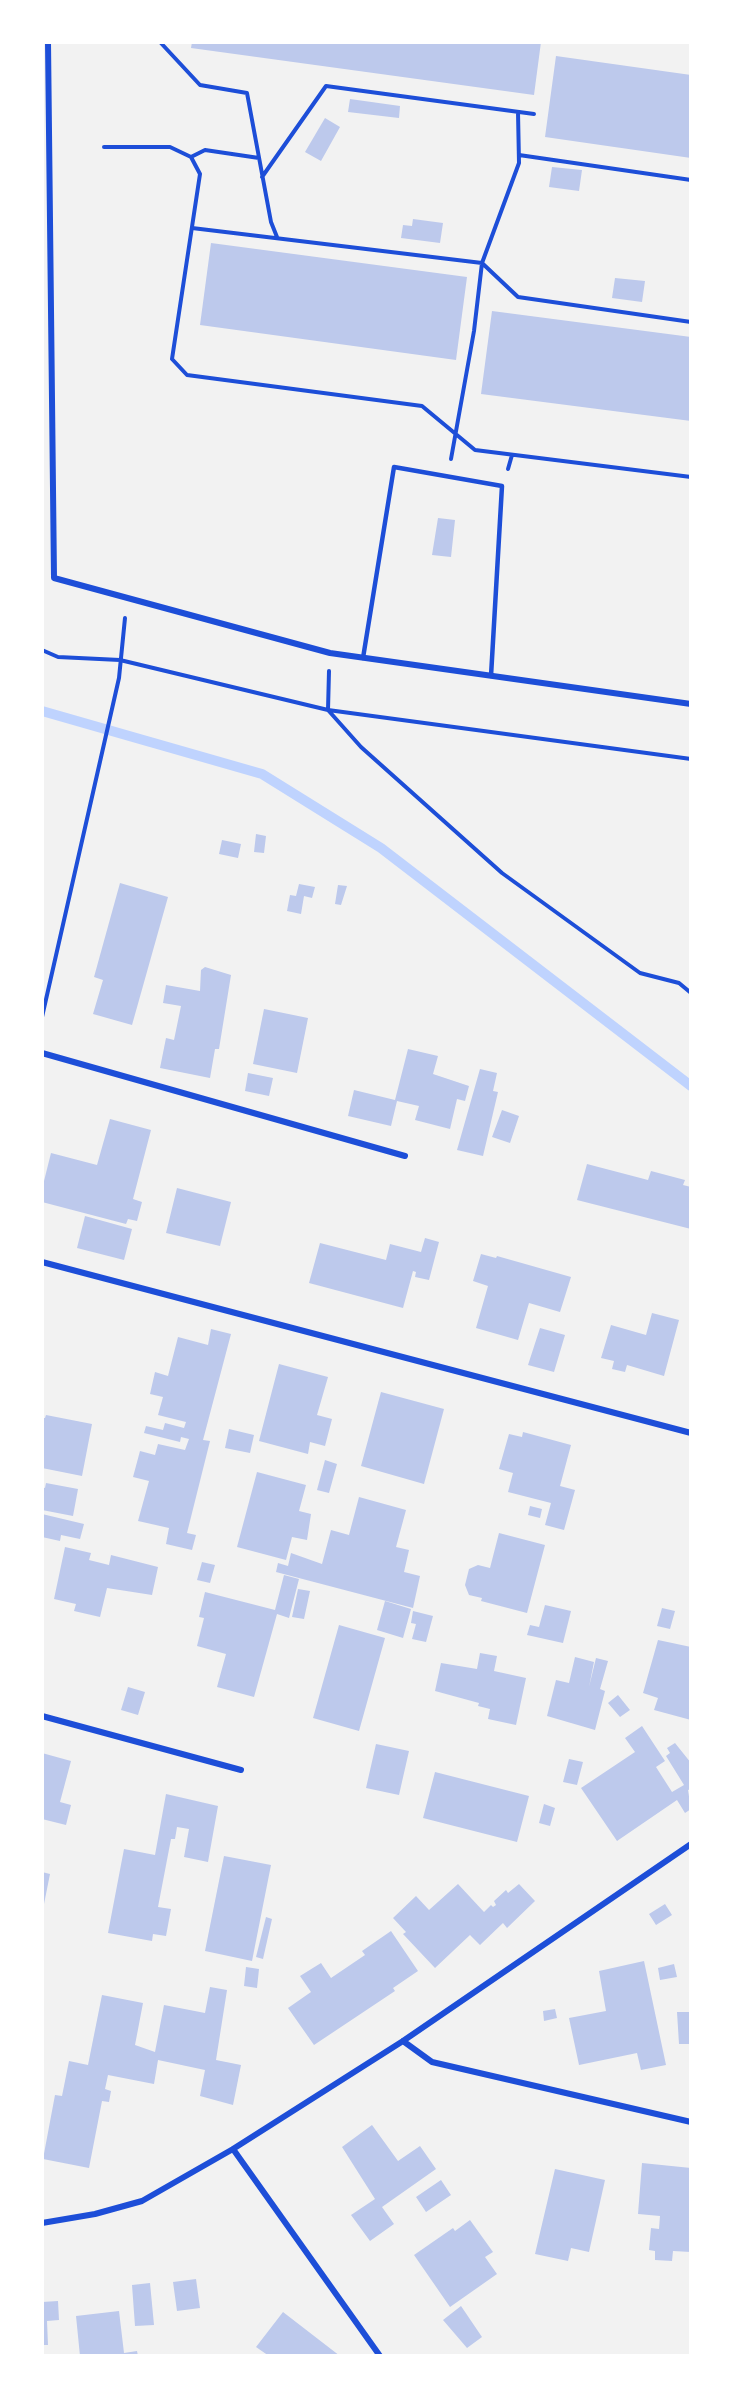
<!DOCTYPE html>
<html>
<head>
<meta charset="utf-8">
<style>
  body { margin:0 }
  #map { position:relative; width:733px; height:2398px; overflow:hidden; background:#f2f2f2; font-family:Raleway,sans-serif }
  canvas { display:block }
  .frame { position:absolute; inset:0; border:44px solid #fff; pointer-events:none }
</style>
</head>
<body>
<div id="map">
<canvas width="733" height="2398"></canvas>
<div class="frame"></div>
</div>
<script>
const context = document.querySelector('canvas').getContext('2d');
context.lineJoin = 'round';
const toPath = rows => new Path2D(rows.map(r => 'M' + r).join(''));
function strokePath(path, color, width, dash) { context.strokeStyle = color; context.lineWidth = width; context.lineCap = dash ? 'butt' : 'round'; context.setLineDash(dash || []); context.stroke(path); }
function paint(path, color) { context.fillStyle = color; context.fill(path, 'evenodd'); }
strokePath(toPath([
  [42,711,262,774,381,848,691,1086]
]), '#bfd3fe', 10);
paint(toPath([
  [192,42,541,42,534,95,191,48],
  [556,56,691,75,691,158,545,137],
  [350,99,400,106,399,118,348,112],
  [325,118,340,127,321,161,305,152],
  [552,167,582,170,579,191,549,187],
  [413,219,443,223,440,243,401,238,403,225,412,226],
  [211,243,467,277,456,360,200,325],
  [615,278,645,281,642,302,612,298],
  [492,311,691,337,691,421,481,394],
  [438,518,455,520,451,557,432,555],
  [256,834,266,836,264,853,254,852],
  [222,840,241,844,238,858,219,854],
  [120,883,168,897,132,1025,93,1014,103,980,94,977],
  [299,884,315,887,312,898,304,896,301,914,287,911,290,895,296,896],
  [338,885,347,886,341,905,335,904],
  [205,967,231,975,219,1049,215,1049,210,1078,160,1068,166,1038,174,1040,181,1006,163,1003,166,985,200,991,201,970],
  [264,1009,308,1018,297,1073,253,1064],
  [408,1049,438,1056,433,1074,469,1086,465,1101,457,1099,450,1129,415,1120,419,1106,397,1101,391,1126,348,1116,354,1090,395,1100],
  [480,1069,497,1073,493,1091,498,1092,483,1156,457,1150],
  [248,1073,273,1078,269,1096,245,1091],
  [502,1110,519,1116,510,1143,492,1137],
  [110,1119,151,1130,133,1199,142,1202,137,1221,128,1219,126,1224,42,1202,42,1189,51,1153,97,1165],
  [587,1164,648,1180,651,1171,685,1180,683,1185,691,1187,691,1229,577,1200],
  [177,1188,231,1202,220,1246,166,1233],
  [85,1216,132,1229,124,1260,77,1248],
  [425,1238,439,1242,429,1280,415,1277,416,1272,413,1271,403,1308,309,1283,320,1243,386,1260,390,1244,421,1252],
  [481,1254,496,1258,497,1256,571,1277,560,1312,529,1303,518,1340,476,1328,488,1286,473,1281],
  [652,1313,679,1320,664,1376,627,1365,625,1372,612,1369,614,1361,601,1358,611,1325,646,1335],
  [540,1328,565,1335,554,1372,528,1365],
  [211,1329,231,1334,203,1440,210,1441,187,1533,196,1535,192,1550,166,1544,169,1528,138,1521,149,1481,133,1477,140,1451,155,1455,158,1444,185,1450,189,1439,181,1437,180,1442,144,1433,146,1426,163,1430,165,1423,184,1428,186,1422,158,1415,163,1397,150,1394,155,1372,168,1376,178,1337,208,1345],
  [279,1364,328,1377,317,1415,332,1419,325,1446,310,1442,308,1454,259,1441],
  [381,1392,444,1409,424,1484,361,1466],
  [46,1415,92,1424,82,1476,42,1468,42,1418,45,1418],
  [229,1429,254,1435,250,1453,225,1448],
  [523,1432,571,1445,560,1486,575,1490,564,1530,545,1525,551,1503,508,1492,513,1473,499,1469,509,1434,522,1437],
  [325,1460,337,1464,329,1493,317,1490],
  [257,1472,306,1485,299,1511,311,1514,307,1540,292,1537,286,1560,237,1547],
  [46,1483,78,1489,73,1516,42,1510,42,1487,45,1488],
  [359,1497,406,1510,396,1547,409,1550,404,1572,420,1576,413,1608,276,1572,278,1563,288,1566,291,1553,322,1564,331,1530,349,1535],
  [530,1506,542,1509,540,1518,528,1515],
  [42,1514,84,1524,80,1539,61,1535,60,1541,42,1537],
  [499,1533,545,1545,527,1613,481,1601,482,1598,469,1595,465,1585,469,1569,478,1565,490,1568],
  [65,1547,91,1553,89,1560,109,1565,111,1555,158,1567,152,1595,107,1588,100,1617,74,1611,76,1604,54,1599],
  [202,1562,215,1565,210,1583,197,1580],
  [284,1575,299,1579,289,1618,277,1614,254,1697,217,1687,226,1654,197,1646,204,1618,199,1617,205,1592,275,1610],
  [298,1589,310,1591,304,1619,292,1617],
  [385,1601,411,1609,403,1638,377,1630],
  [545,1605,571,1611,563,1643,527,1635,530,1625,539,1627],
  [662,1608,675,1611,670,1629,657,1626],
  [413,1611,433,1616,426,1642,412,1639,416,1624,411,1623],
  [339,1625,385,1638,359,1731,313,1718],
  [658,1640,691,1647,691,1720,654,1710,658,1698,643,1693],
  [480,1653,497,1656,494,1671,526,1678,516,1725,488,1719,490,1709,478,1706,479,1703,435,1691,441,1663,477,1669],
  [575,1657,594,1662,589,1687,596,1658,608,1661,600,1689,605,1691,595,1730,547,1716,556,1680,569,1683],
  [128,1687,145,1692,138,1715,121,1710],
  [618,1695,630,1710,620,1717,608,1703],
  [642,1726,665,1761,656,1767,672,1792,684,1785,666,1756,670,1753,667,1748,675,1743,691,1763,691,1789,688,1790,691,1809,685,1813,677,1800,617,1841,581,1788,635,1752,625,1738],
  [376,1744,409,1751,399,1795,366,1788],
  [42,1753,71,1761,60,1802,71,1805,66,1825,42,1819],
  [569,1759,583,1762,577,1785,563,1782],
  [435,1772,529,1796,517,1842,423,1818],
  [166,1794,218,1806,208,1862,184,1857,189,1829,177,1827,175,1839,171,1839,158,1907,171,1909,166,1936,153,1934,152,1941,108,1933,124,1849,155,1855],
  [544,1804,555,1808,550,1826,539,1823],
  [224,1856,271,1865,252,1961,205,1951],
  [42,1872,50,1874,43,1909,42,1908],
  [458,1884,484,1912,491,1905,493,1907,496,1905,494,1901,506,1890,508,1893,519,1884,535,1901,507,1928,503,1923,480,1945,470,1935,435,1968,403,1934,406,1932,393,1918,416,1896,429,1910],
  [665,1904,672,1915,656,1925,649,1914],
  [266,1917,272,1919,263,1959,256,1957],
  [391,1931,418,1971,393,1988,395,1991,314,2045,288,2008,311,1992,300,1976,321,1963,331,1978,365,1955,362,1951],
  [644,1961,666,2065,641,2070,637,2053,579,2065,569,2018,606,2011,599,1971],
  [674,1964,677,1977,660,1980,658,1968],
  [246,1967,259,1969,257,1988,244,1986],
  [210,1987,227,1990,216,2060,241,2065,233,2105,200,2096,205,2070,158,2060,154,2084,108,2075,105,2089,111,2091,109,2102,102,2101,89,2168,43,2159,55,2095,62,2096,69,2061,88,2065,102,1995,143,2003,135,2045,155,2052,164,2005,205,2013],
  [555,2009,557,2018,544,2021,543,2011],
  [677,2012,691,2012,691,2044,679,2044],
  [372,2125,398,2161,420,2146,436,2169,382,2207,394,2224,370,2241,351,2215,375,2199,342,2147],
  [642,2163,691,2168,691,2252,673,2251,672,2261,655,2260,655,2251,649,2250,651,2228,659,2229,660,2216,638,2214],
  [555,2169,605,2180,589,2252,571,2248,568,2261,535,2254],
  [441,2180,451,2195,426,2212,416,2197],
  [470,2220,493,2252,485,2257,497,2274,450,2307,414,2255,453,2228,455,2231],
  [196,2279,200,2308,177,2311,173,2282],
  [150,2283,154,2325,135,2326,132,2285],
  [58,2301,59,2320,47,2321,48,2345,42,2345,42,2302],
  [461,2306,482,2337,467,2348,443,2320],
  [119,2311,124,2353,137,2351,138,2356,80,2356,76,2316],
  [283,2312,340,2356,269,2356,256,2347]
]), '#bdc9ec');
strokePath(toPath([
  [160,42,200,85,247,93,271,222,277,237],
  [104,147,170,147,191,157,200,174,172,359,187,375,422,406,475,450,691,477],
  [519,155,691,180],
  [191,157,205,150,259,158],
  [262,177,326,86,534,114],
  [192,228,482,263,518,297,691,322],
  [451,459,474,331,482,263,519,163,518,112],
  [508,469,512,455],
  [42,650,58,657,120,660,328,710,691,759],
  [329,671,328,710,361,747,502,873,640,973,679,983,691,993],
  [42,1017,119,678,125,618]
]), '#1d4ed8', 4);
strokePath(toPath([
  [363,658,394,467,502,486,491,676]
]), '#1d4ed8', 4.5);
strokePath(toPath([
  [48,42,54,578,330,653,691,704],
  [42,1053,405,1156],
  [42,1262,691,1433],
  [42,1716,241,1770],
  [403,2041,432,2062,691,2122],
  [233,2149,380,2356],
  [42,2223,95,2214,142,2201,233,2149,403,2041,691,1844]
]), '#1d4ed8', 6);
</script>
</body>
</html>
